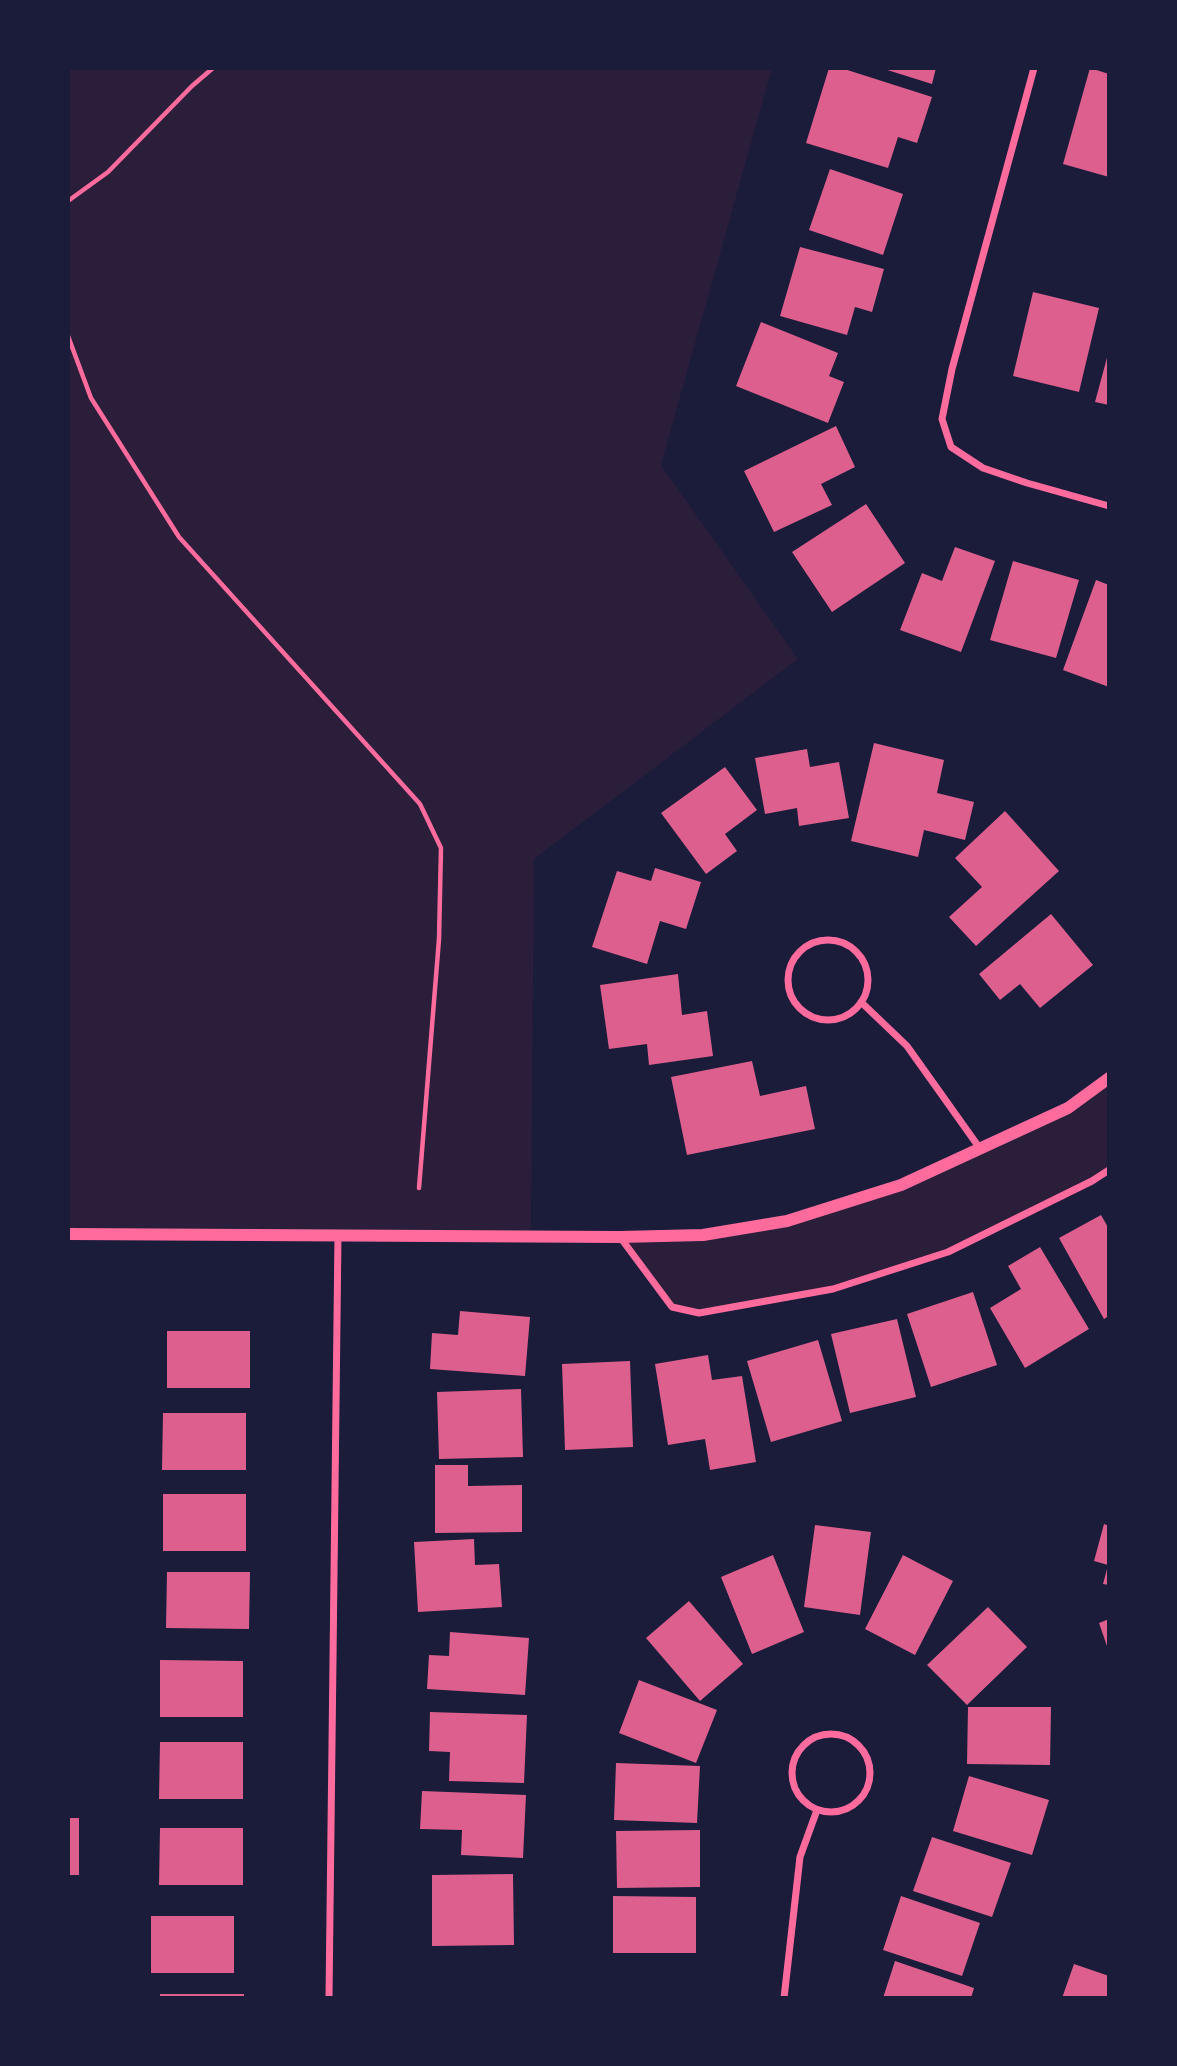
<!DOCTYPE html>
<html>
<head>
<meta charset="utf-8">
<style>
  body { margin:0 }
  #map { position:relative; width:1177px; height:2066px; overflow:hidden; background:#1b1b3a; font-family:Georgia,serif }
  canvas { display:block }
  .frame { position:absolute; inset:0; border:70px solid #1b1b3a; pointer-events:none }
</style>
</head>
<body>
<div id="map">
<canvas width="1177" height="2066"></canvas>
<div class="frame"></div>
</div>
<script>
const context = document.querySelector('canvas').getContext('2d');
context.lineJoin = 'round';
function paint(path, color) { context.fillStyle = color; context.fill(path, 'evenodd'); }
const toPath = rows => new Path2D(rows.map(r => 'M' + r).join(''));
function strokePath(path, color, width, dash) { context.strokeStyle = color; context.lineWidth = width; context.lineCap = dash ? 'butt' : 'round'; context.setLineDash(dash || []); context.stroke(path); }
paint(toPath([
  [68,68,772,68,661,465,798,659,534,859,531,1236,68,1234],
  [1109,1078,1109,1170,948,1252,833,1289,699,1313,672,1307,620,1237,787,1221,981,1150]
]), '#2a1e3b');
paint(toPath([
  [829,68,841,68,932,97,917,143,898,137,888,168,806,143],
  [881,68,936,68,932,84],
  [1090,68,1109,74,1109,177,1063,164],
  [830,169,903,194,883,255,809,230],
  [800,247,884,269,872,312,855,307,847,335,780,316],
  [1033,292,1099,308,1079,392,1013,376],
  [761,322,838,353,829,376,844,382,828,423,736,386],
  [1108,354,1109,354,1109,405,1095,402],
  [836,426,855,467,821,484,832,505,774,532,744,471],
  [866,504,905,563,832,612,792,552],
  [955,547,995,561,961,652,900,630,922,573,942,581],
  [1013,561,1079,580,1056,658,990,640],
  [1096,580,1109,585,1109,687,1063,670],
  [874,743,944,760,937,793,974,802,965,840,924,830,918,857,851,841],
  [807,749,810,767,839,762,849,818,799,826,797,808,765,814,755,758],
  [725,767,757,810,725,834,737,851,706,874,661,813],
  [1005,811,1059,871,976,946,949,917,982,887,955,858],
  [655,868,701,882,686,929,660,921,647,964,592,947,617,871,651,881],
  [1051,914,1093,965,1040,1008,1020,984,1000,1000,979,974],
  [678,974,682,1015,707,1011,713,1056,649,1065,647,1044,609,1049,600,985],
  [752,1061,760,1096,806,1086,815,1129,687,1155,671,1077],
  [1101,1215,1109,1229,1109,1316,1104,1319,1059,1238],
  [1040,1247,1089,1329,1025,1368,990,1308,1021,1289,1008,1266],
  [973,1292,997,1365,931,1387,907,1314],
  [460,1311,530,1317,525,1376,430,1369,432,1333,458,1335],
  [897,1319,916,1397,850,1413,831,1334],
  [167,1331,250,1331,250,1388,167,1388],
  [818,1340,842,1421,771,1442,747,1361],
  [708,1355,712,1380,742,1376,756,1462,710,1470,705,1439,668,1445,655,1364],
  [630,1361,633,1447,565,1450,562,1364],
  [521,1389,523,1457,439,1459,437,1392],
  [163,1413,246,1413,246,1470,162,1470],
  [435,1465,468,1465,468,1486,522,1485,522,1532,435,1533],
  [163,1494,246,1494,246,1551,163,1551],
  [1104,1524,1109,1526,1109,1585,1103,1584,1108,1565,1094,1561],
  [815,1525,871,1532,860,1615,804,1607],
  [474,1539,475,1565,499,1564,502,1607,418,1612,414,1542],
  [773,1555,804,1632,752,1654,721,1577],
  [903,1555,953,1581,915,1655,865,1629],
  [167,1572,250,1572,249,1629,166,1628],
  [689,1601,743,1664,700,1701,646,1638],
  [988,1607,1027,1647,967,1705,927,1665],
  [1109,1619,1109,1649,1108,1649,1099,1623],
  [450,1632,529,1638,525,1695,427,1689,429,1655,449,1656],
  [160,1660,243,1661,243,1717,160,1717],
  [639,1680,717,1710,696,1763,619,1733],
  [968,1707,1051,1707,1050,1765,967,1764],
  [430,1712,527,1715,524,1783,449,1781,450,1752,429,1751],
  [160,1742,243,1742,243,1799,159,1799],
  [616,1763,700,1766,697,1823,614,1820],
  [969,1776,1049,1800,1032,1855,953,1831],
  [422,1791,526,1795,523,1858,461,1855,462,1830,420,1829],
  [68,1818,79,1818,79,1875,68,1875],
  [160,1828,243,1828,243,1885,159,1885],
  [700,1830,700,1887,617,1888,616,1831],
  [932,1837,1011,1863,992,1917,913,1891],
  [513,1874,514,1945,432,1946,432,1875],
  [613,1896,696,1897,696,1953,613,1953],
  [901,1896,980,1923,962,1976,883,1950],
  [151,1916,234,1916,234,1973,151,1973],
  [895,1961,974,1988,971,1998,883,1998],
  [1074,1964,1109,1976,1109,1998,1062,1998],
  [160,1994,244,1994,244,1998,160,1998]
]), '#dd5f8e');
strokePath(toPath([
  [68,201,108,172,192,86,213,68],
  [68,336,91,398,179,537,420,804,441,848,439,939,419,1188]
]), '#ff6b9d', 4.5);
strokePath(toPath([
  [1034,68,952,369,942,419,951,447,983,468,1027,483,1109,506],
  '788 980a40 40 0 1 1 80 0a40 40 0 1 1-80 0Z',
  [861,1002,907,1046,981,1150],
  [620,1237,672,1307,699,1313,833,1289,948,1252,1092,1181,1109,1170],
  '792 1773a39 39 0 1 1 78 0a39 39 0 1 1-78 0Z',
  [329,1998,338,1235],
  [784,1998,800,1857,817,1810]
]), '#ff6b9d', 7);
strokePath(toPath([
  [68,1234,620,1237,703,1235,787,1221,901,1185,1068,1108,1109,1078]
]), '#ff6b9d', 12);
</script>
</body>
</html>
